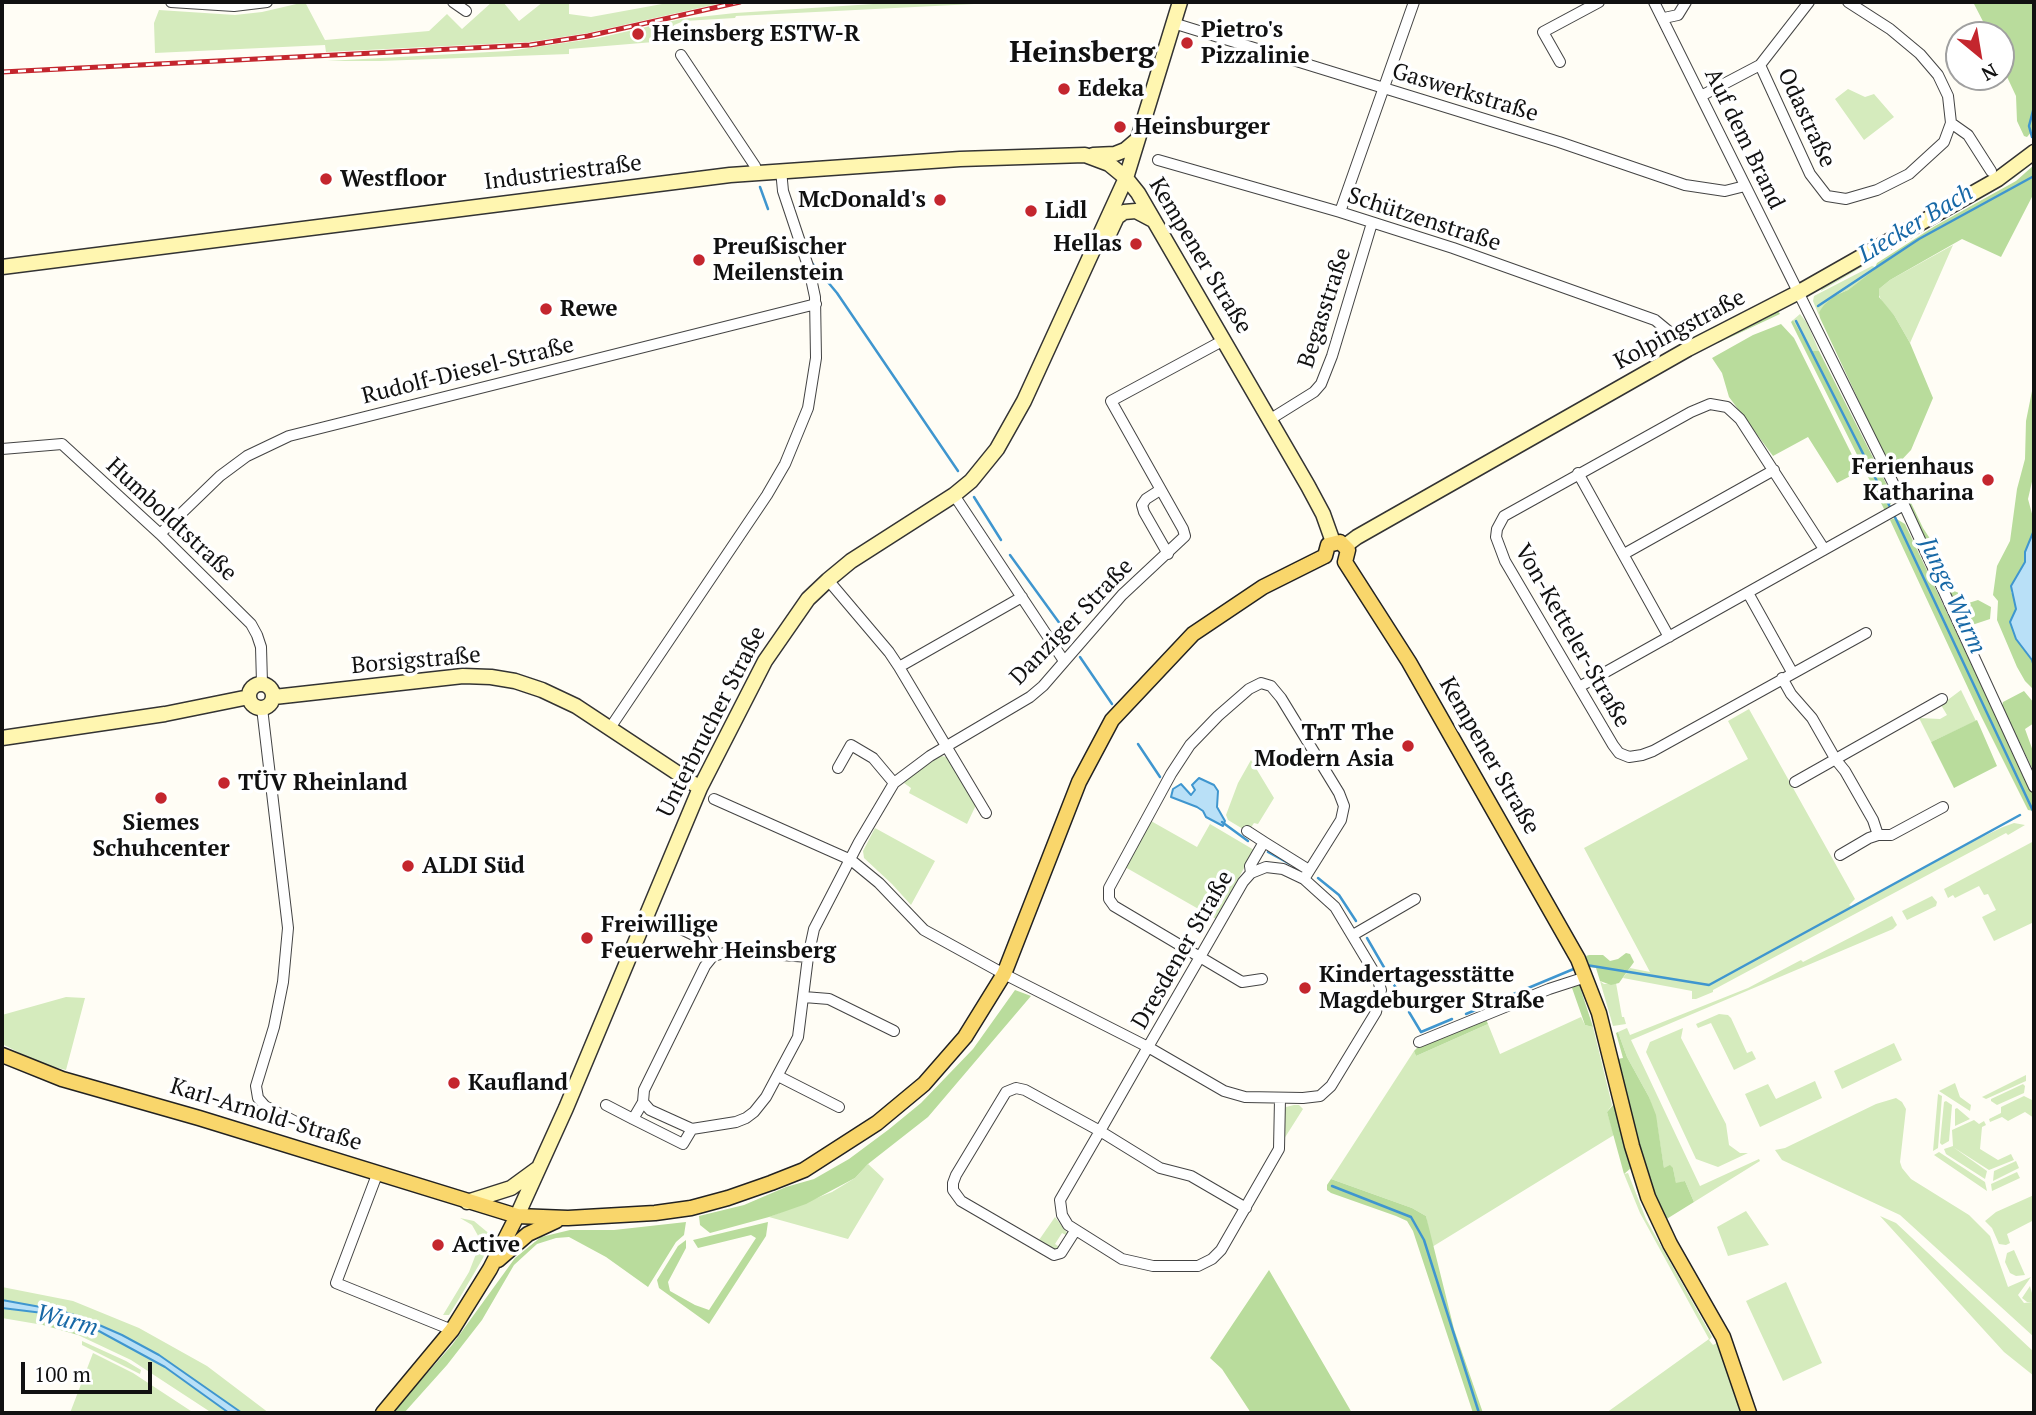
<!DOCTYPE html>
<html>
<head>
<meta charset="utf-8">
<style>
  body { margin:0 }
  #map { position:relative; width:2036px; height:1415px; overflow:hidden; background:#fffdf5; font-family:"PT Serif",serif }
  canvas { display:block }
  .frame { position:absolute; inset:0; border:4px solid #111; pointer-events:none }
  .north { position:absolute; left:1945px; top:21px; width:70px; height:70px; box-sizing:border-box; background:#fff; border:2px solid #a0a0a0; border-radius:50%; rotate:150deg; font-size:19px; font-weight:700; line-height:28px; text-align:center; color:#111 }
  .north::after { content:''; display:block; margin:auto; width:24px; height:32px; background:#c4262e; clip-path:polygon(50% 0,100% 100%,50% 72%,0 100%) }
  .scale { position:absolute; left:21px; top:1362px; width:131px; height:32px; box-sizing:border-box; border:4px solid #111; border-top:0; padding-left:9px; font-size:21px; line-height:24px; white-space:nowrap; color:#111; -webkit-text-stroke:5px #fff; paint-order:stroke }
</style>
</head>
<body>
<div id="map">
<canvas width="2036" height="1415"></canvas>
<div class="frame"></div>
<div class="north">N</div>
<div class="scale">100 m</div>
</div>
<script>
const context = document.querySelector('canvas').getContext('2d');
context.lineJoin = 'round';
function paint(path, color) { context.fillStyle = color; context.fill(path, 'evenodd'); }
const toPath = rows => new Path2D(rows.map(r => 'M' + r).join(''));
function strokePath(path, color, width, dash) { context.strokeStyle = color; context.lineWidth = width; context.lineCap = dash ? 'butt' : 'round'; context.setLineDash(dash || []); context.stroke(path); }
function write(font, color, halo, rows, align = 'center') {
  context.font = font + ' "PT Serif",serif'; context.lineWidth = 7; context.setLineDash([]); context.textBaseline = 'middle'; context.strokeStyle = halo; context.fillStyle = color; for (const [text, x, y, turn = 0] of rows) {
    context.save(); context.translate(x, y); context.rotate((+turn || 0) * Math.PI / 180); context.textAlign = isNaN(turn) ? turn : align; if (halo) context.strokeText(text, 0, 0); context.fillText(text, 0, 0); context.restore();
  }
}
paint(toPath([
  [305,2,325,40,429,31,447,14,462,29,492,2,503,2,519,21,543,2,569,2,569,14,591,17,673,2,726,2,588,33,529,42,326,52,325,45,155,53,154,23,159,10,235,15,262,12],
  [904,2,1014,2,736,16,735,18,684,21,674,25,666,41,569,49,569,54,380,61,327,61,508,51,598,38,681,19,735,13],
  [1848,89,1865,97,1874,94,1894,117,1864,140,1835,99],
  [2034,159,2034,162,2014,178,1821,291,1823,286,1870,260],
  [1953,245,1910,343,1894,315,1882,302,1878,293,1879,289,1890,280],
  [1872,266,1875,267,1875,270,1848,290,1834,296,1819,312,1820,318,1813,301,1814,296],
  [1800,314,1807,323,1819,351,1811,352,1793,320],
  [1961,690,1976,721,1931,742,1919,718,1940,719,1947,715,1941,705],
  [1749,709,1855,899,1849,905,1853,907,1965,845,2003,827,2014,823,2025,825,2008,835,2006,833,1713,990,1713,992,1696,999,1692,999,1692,991,1623,978,1630,968,1650,972,1584,848,1748,759,1728,721],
  [941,756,947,757,976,805,967,824,909,793,911,788,904,783,922,767],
  [1251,760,1274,798,1258,824,1254,823,1248,832,1228,820,1226,815,1238,783],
  [1151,821,1197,847,1210,824,1254,850,1216,919,1125,867],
  [875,828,935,861,911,905,892,884,864,858,863,851],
  [2034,841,2034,922,1994,941,1982,917,1996,910,1988,894,1984,895,1979,886,1955,898,1953,895,1948,898,1944,889],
  [1932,896,1937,902,1936,906,1907,920,1902,911],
  [1892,916,1897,925,1893,929,1631,1040,1700,1186,1759,1159,1760,1161,1694,1202,1685,1181,1676,1184,1673,1168,1664,1168,1657,1124,1649,1097,1627,1057,1618,1032,1627,1028,1630,1035,1748,988,1801,960,1803,962],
  [1600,981,1604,984,1616,983,1622,1017,1624,1017,1626,1024,1613,1026],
  [66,997,85,998,66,1070,42,1064,2,1044,2,1015],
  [1719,1014,1728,1015,1731,1018,1747,1053,1752,1051,1756,1059,1734,1070,1711,1023,1698,1028,1696,1024],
  [1581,1017,1585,1025,1593,1027,1612,1105,1607,1112,1614,1135,1432,1247,1426,1216,1412,1208,1331,1179,1414,1051,1416,1056,1488,1024,1500,1054],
  [1683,1028,1681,1038,1726,1124,1729,1145,1740,1153,1748,1153,1718,1167,1696,1159,1646,1052,1650,1042],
  [1894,1043,1902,1060,1842,1089,1834,1071],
  [2026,1075,2026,1081,1986,1099,1982,1097],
  [1815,1081,1822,1098,1760,1127,1745,1094,1768,1084,1776,1099],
  [1955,1083,1960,1097,1971,1105,1970,1111,1939,1091],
  [2023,1084,2025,1086,2024,1093,1997,1105,1991,1101,1991,1099],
  [1938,1094,1942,1096,1938,1148,1933,1151],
  [2024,1096,2034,1101,2034,1118,2025,1112,2008,1121,2002,1117,1990,1122,1989,1119,2001,1113,2001,1107],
  [1896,1098,1902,1102,1906,1109,1900,1162,1902,1168,1911,1179,1969,1215,1990,1236,2008,1287,2031,1277,2018,1295,2024,1303,2032,1302,2027,1302,2022,1298,2030,1286,2034,1300,2034,1337,1900,1215,1782,1160,1775,1150,1785,1148,1876,1104],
  [1946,1101,1952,1105,1949,1141,1942,1145,1940,1143,1944,1102],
  [1294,1105,1299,1105,1303,1109,1284,1139,1284,1111,1286,1107],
  [1957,1108,1970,1119,1955,1126,1955,1109],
  [1974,1120,1979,1124,1984,1121,1986,1125,1982,1127,1980,1149,1998,1160,2011,1154,2014,1160,1989,1170,1953,1147,1987,1171,1985,1179,1946,1154,1944,1149,1953,1146,1952,1130],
  [1939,1152,1985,1182,1987,1191,1934,1155],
  [2016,1161,2019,1168,1993,1181,1994,1171],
  [868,1164,884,1179,848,1239,769,1217,832,1192,855,1178],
  [2017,1172,2020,1178,1992,1191,1991,1184],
  [1628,1173,1646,1219,1712,1337,1709,1340,1713,1345,1717,1343,1722,1354,1741,1413,1606,1413,1709,1339,1640,1213,1624,1174],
  [2034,1195,2034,1220,2007,1234,2010,1243,2006,1245,1999,1244,1992,1228,1985,1221,1996,1212],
  [1746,1211,1769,1245,1728,1256,1717,1227],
  [1880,1216,1896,1223,2034,1352,2034,1376,2004,1352],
  [1055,1217,1068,1234,1068,1236,1062,1233,1055,1244,1061,1248,1054,1250,1039,1240],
  [460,1218,474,1221,492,1236,483,1258,459,1299,449,1315,443,1315,469,1272,481,1241,472,1225],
  [2014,1250,2025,1275,2016,1276,2010,1273,2005,1262,2007,1253],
  [1786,1282,1822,1363,1783,1381,1746,1301],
  [2,1287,73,1301,139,1328,207,1366,269,1413,242,1413,159,1355,57,1310,2,1300],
  [2,1308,43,1313,43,1325,2,1318],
  [80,1327,92,1333,97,1330,164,1367,229,1413,212,1413,131,1360,78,1335],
  [82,1341,126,1361,141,1370,140,1374,82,1345],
  [93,1353,133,1373,194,1413,70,1413]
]), '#d5ebbd');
paint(toPath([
  [1973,2,2034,2,2034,129,2027,137,2024,136,2017,121,2016,96,2001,64,2001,35,1990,35],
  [2034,165,2034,193,2001,257,1962,239,1890,280,1879,289,1879,297,1894,315,1910,343,1933,398,1911,450,1895,467,1888,468,1880,446,1820,318,1819,312,1824,305,1834,296,1848,290,1874,270,1877,263,1935,226,2016,181],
  [1778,311,1780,314,1718,343,1718,341],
  [1793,320,1811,351,1819,351,1893,497,1893,501,1885,511,1791,322],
  [1781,324,1794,338,1860,471,1837,483,1808,437,1773,456,1729,397,1722,373,1712,358,1753,335],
  [2034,381,2034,473,2028,499,2034,521,2034,530,2025,552,2025,561,2011,592,2016,601,2016,639,2032,660,2034,690,2025,681,2017,667,1997,620,1998,601,1993,595,1997,566,2010,541,2017,489,2025,459,2026,421],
  [1904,488,1923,528,1946,563,1950,585,1954,591,1964,595,1966,599,1954,603,1901,491],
  [1895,518,1905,524,2034,797,2034,811,2028,810,1981,716,1890,520],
  [1978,600,1991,607,1990,619,1966,627,1956,607],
  [2024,691,2034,703,2034,723,2025,729,2034,754,2034,772,2002,706,2003,702],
  [1977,720,1997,766,1954,788,1931,742],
  [1626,953,1630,954,1634,962,1619,983,1611,985,1600,981,1596,968,1589,967,1588,962,1585,961,1586,956,1589,955,1603,955,1610,961,1618,959],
  [1579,984,1593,1027,1585,1025,1572,988],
  [1015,990,1031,996,928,1117,868,1164,855,1178,806,1204,769,1217,710,1233,700,1225,699,1216,744,1205,786,1187,814,1179,849,1159,888,1130,921,1103,973,1049],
  [1485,1017,1488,1024,1416,1056,1414,1051,1418,1047,1430,1040],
  [1618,1032,1627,1057,1649,1097,1656,1115,1664,1168,1670,1165,1673,1168,1676,1183,1685,1181,1694,1202,1665,1220,1644,1167,1617,1059,1623,1058,1616,1033],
  [1614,1104,1631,1168,1624,1174,1607,1112],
  [1331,1179,1412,1208,1426,1216,1454,1329,1483,1413,1473,1413,1413,1231,1407,1221,1396,1216,1331,1193,1327,1190,1327,1185],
  [686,1222,684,1235,676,1242,648,1287,606,1257,569,1237,556,1238,537,1244,514,1265,482,1320,447,1365,404,1413,392,1413,452,1345,515,1258,541,1237,570,1230,614,1230],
  [768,1222,766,1236,709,1324,659,1288,657,1280,678,1246,686,1240,686,1248,668,1282,670,1291,695,1305,709,1310,756,1238,751,1235,698,1248,693,1240],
  [1269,1270,1352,1413,1251,1413,1222,1369,1210,1358],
  [43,1313,77,1323,97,1330,88,1335,80,1327,78,1335,43,1325]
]), '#b9dc9c');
const water = toPath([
  [2034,530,2034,667,2032,660,2016,639,2010,622,2016,609,2011,586,2025,562,2025,552,2034,530],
  [1199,778,1214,785,1218,791,1217,807,1225,821,1223,826,1206,817,1203,811,1197,807,1171,797,1173,789,1181,784,1191,795,1195,790,1192,785,1199,778],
  [2,1300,57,1310,81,1317,122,1335,159,1355,242,1413,229,1413,165,1367,97,1330,43,1313,2,1308,2,1300]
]);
paint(water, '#b9e0f7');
strokePath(water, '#3f96cf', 2);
strokePath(toPath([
  [2032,137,2029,126,2034,107],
  [760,187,768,209],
  [812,263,837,293,958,471],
  [1818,306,1919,239,2034,176],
  [1796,321,1891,509],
  [974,497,1001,540],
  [1894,515,2034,813],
  [1010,555,1071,639],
  [1080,657,1112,704],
  [1138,744,1160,777],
  [1222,822,1248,841],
  [1268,852,1290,864],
  [1318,878,1339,895,1356,921],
  [1367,938,1396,988],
  [1586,965,1709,985,2020,815],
  [1409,1012,1421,1032,1452,1019],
  [1466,1014,1576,968],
  [1332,1186,1411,1217,1424,1240,1479,1413]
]), '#3f96cf', 2.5);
const street = toPath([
  [171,2,234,6,267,2],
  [453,2,466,11],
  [1654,2,1904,505,2034,787],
  [1664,18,1678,15,1686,2],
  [1173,23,1559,142,1685,185,1725,191,1745,186],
  [681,55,755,166,757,172],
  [1560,62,1543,32,1599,2],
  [1760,65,1810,174,1827,196,1846,199,1877,190,1909,174,1944,142,1951,123,1948,96,1938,75,1920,54,1890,29,1848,2],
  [1701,96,1760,65,1809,2],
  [1951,123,1968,135,1991,171],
  [1158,160,1340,212,1453,248,1655,320,1672,334],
  [1340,212,1414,2],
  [1269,420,1314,392,1321,384,1332,356,1372,223],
  [2,449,62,444,160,534,251,624,257,635,261,647,262,683],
  [1578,473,1669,637],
  [1160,490,1146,499,1142,505,1144,512,1168,554],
  [954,495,1064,661],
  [160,534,220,476,247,456,289,436,816,304],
  [1824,549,1740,419,1727,407,1710,404,1691,412,1504,516,1497,529,1496,537,1505,561,1613,745,1619,753,1629,757,1642,755,1653,751,1866,633],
  [1624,554,1774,470],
  [828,580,889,652,899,667],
  [1748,593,1792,672],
  [1782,678,1791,694,1812,718,1836,760,1845,771,1873,820,1878,835],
  [1579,687,1904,505],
  [262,708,288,928,283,982,274,1027,256,1086,258,1098,265,1106,298,1123],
  [610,728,767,495,785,464,808,408,816,358,815,297,809,269,783,191,781,170],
  [838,768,851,745,873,758,894,783],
  [1795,782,1942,699],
  [714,799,851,860,879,883,924,930,1004,974,1148,1047,1224,1091,1245,1097,1303,1098,1320,1096,1331,1086,1376,1012,1381,990,1377,977,1335,907,1304,879,1283,869,1266,867,1251,873,1243,882,1200,957,1148,1047,1100,1131,1060,1200,1062,1215,1068,1225,1122,1259,1153,1266,1198,1266,1212,1259,1221,1250,1279,1149,1280,1099],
  [986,813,899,667,1022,597],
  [1247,831,1264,842],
  [1840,855,1869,838,1878,835,1891,835,1943,807],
  [1251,873,1250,866,1264,842,1309,870],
  [679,928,704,940,713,956],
  [1353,935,1415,899],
  [808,957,732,951,713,956,705,966,644,1090,643,1102,650,1110,692,1129,736,1122,746,1118,754,1112,766,1097,798,1037,808,957,814,929,859,842,894,783,930,756,1030,697,1043,686,1122,595,1185,536,1183,529,1111,401,1224,340],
  [1262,979,1242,982,1114,906,1109,899,1109,888,1171,774,1190,745,1218,716,1249,689,1261,683,1271,686,1281,698,1339,793,1344,806,1341,820,1304,879],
  [804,997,829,999,894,1031],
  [1419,1042,1549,989,1586,977],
  [778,1076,839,1107],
  [643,1102,633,1119,683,1144,692,1129],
  [606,1105,633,1119],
  [378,1172,336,1283,452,1330],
  [1075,1231,1061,1253,1054,1255,961,1201,953,1190,953,1183,956,1175,1006,1092,1016,1088,1025,1090,1100,1131,1160,1168,1191,1176,1246,1208]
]);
const secondary = toPath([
  [1093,155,1115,154,1125,150,1138,139],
  [1110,232,1117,217,1124,212,1136,211,1153,220],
  [2,267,730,175,960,159,1085,155,1109,164,1126,178,1138,193,1308,486,1323,514,1333,542],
  [1345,546,1357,537,1688,349,1799,292,1998,179,2034,152],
  '249 696a12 12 0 1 1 24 0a12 12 0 1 1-24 0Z',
  [274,697,463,676,491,677,515,681,542,690,576,706,700,788],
  [2,738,165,714,249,697],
  [467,1202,511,1188,537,1169],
  [517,1216,566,1108,700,788,765,661,808,599,828,580,851,561,954,495,971,481,997,449,1024,401,1126,178,1180,2]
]);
const primary = toPath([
  [1325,556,1328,545,1340,542,1348,550,1345,562],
  [1345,562,1409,662,1578,959,1599,1013,1632,1146,1648,1197,1670,1244,1723,1337,1749,1413],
  [2,1055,62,1079,199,1118,517,1216,568,1218,655,1213,691,1208,728,1198,771,1183,804,1170,877,1123,924,1084,965,1037,1004,974,1079,782,1112,720,1193,634,1263,587,1325,556],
  [498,1260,528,1234,556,1221],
  [383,1413,452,1330,490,1269,517,1216]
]);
strokePath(street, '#444', 12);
strokePath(secondary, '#333', 17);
strokePath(primary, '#222', 17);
strokePath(street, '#fff', 10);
strokePath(secondary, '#fff6b0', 14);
strokePath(primary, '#f9d66b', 14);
const rail = toPath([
  [2,72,530,45,588,36,740,2]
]);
strokePath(rail, '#c4262e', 5);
strokePath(rail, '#fff', 2.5, [8]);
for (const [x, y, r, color] of [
  [638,34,7,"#c4262e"],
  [1187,43,7,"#c4262e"],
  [1064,89,7,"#c4262e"],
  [1120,127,7,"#c4262e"],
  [326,179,7,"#c4262e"],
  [940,200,7,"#c4262e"],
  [1031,211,7,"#c4262e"],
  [1136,244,7,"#c4262e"],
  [699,260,7,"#c4262e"],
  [546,309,7,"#c4262e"],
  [1988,480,7,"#c4262e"],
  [1408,746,7,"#c4262e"],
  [224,783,7,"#c4262e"],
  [161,798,7,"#c4262e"],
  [408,866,7,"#c4262e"],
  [587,938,7,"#c4262e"],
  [1305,988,7,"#c4262e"],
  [454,1083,7,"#c4262e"],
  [438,1245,7,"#c4262e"]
]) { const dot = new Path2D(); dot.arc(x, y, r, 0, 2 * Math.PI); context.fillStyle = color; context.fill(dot); strokePath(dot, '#fff', 2.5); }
write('bold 23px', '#111', '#fff', [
  ["Pietro's",1201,30],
  ["Pizzalinie",1201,56],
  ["Heinsberg ESTW-R",652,34],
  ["Edeka",1078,89],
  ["Heinsburger",1134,127],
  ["Westfloor",340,179],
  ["McDonald's",926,200,"right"],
  ["Lidl",1045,211],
  ["Hellas",1122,244,"right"],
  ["Preußischer",713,247],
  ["Meilenstein",713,273],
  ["Rewe",560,309],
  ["Ferienhaus",1974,467,"right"],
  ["Katharina",1974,493,"right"],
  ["TnT The",1394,733,"right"],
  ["Modern Asia",1394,759,"right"],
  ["TÜV Rheinland",238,783],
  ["Siemes",161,823,"center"],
  ["Schuhcenter",161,849,"center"],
  ["ALDI Süd",422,866],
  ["Freiwillige",601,925],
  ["Feuerwehr Heinsberg",601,951],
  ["Kindertagesstätte",1319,975],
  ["Magdeburger Straße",1319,1001],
  ["Kaufland",468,1083],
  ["Active",452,1245]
], 'left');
write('23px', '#111', '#fff', [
  ["Gaswerkstraße",1465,93,17],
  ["Odastraße",1806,118,65],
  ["Auf dem Brand",1744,139,64],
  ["Industriestraße",563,173,-7],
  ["Schützenstraße",1424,220,18],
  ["Kempener Straße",1200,256,59],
  ["Begasstraße",1325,308,-72],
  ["Kolpingstraße",1680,330,-28],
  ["Rudolf-Diesel-Straße",468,371,-14],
  ["Humboldtstraße",171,520,43],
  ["Danziger Straße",1072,622,-46],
  ["Von-Ketteler-Straße",1572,636,60],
  ["Borsigstraße",416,661,-5],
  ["Unterbrucher Straße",712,722,-63],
  ["Kempener Straße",1489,756,60],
  ["Dresdener Straße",1183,950,-60],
  ["Karl-Arnold-Straße",266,1115,17]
]);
write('italic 24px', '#1768a6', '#fff', [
  ["Liecker Bach",1916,224,-31],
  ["Junge Wurm",1952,596,65],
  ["Wurm",67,1321,15]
]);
write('bold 30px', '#111', '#fff', [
  ["Heinsberg",1082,53]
]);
</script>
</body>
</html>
